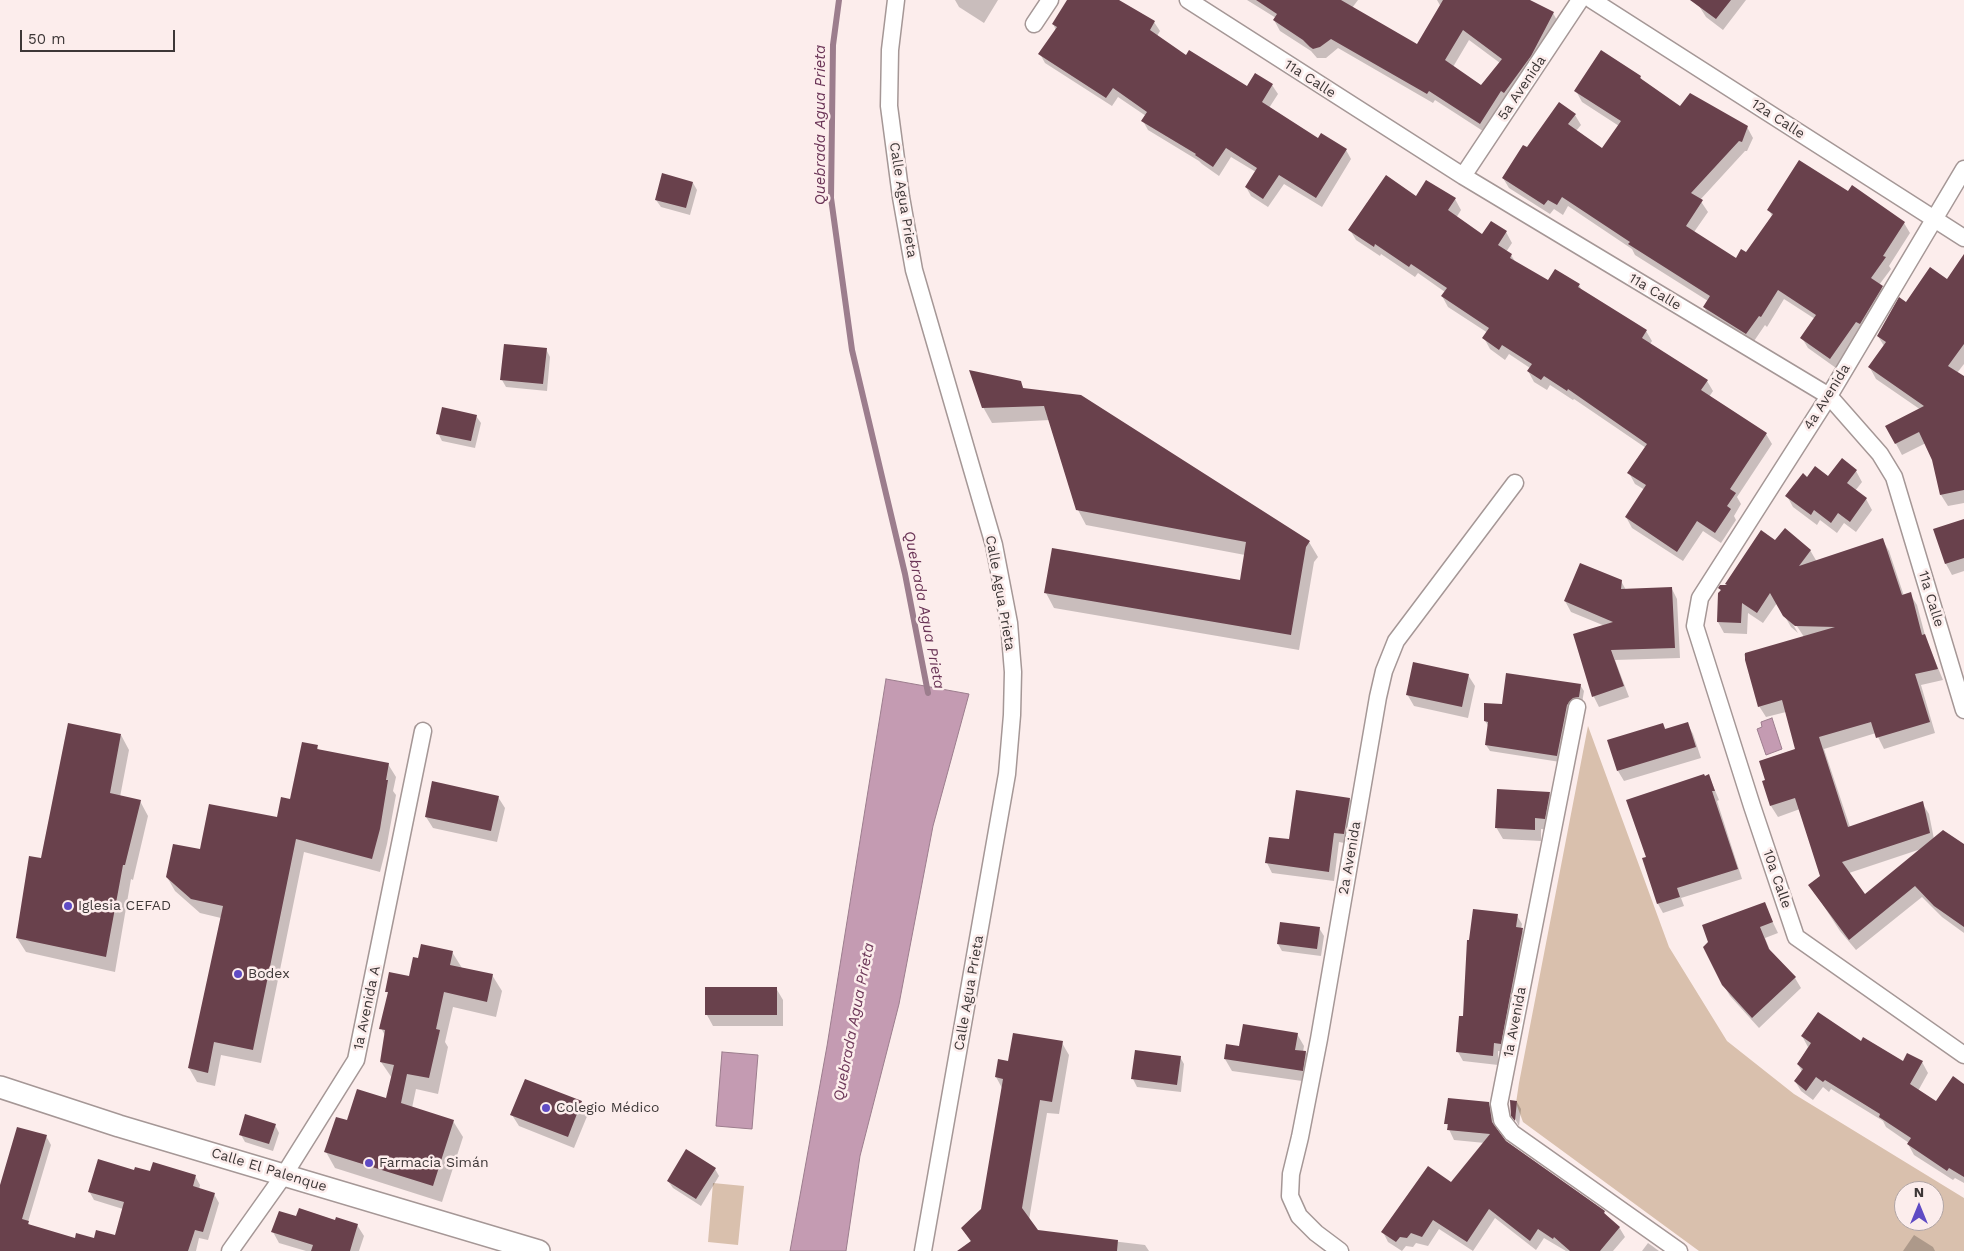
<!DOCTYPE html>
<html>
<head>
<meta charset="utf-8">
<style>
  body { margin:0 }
  #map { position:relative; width:1964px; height:1251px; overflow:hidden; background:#fcedec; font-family:"Work Sans",sans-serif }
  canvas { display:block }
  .north { position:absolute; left:1894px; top:1181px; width:50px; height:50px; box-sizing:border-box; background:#fcedec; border:1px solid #b0a4a4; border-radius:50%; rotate:0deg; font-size:14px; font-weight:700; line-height:20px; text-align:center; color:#3d3737 }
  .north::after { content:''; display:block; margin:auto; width:18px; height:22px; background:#5f4bc4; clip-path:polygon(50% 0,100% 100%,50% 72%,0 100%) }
  .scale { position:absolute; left:20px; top:30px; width:155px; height:22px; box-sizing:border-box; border:2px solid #3d3737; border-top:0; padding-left:6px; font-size:15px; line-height:18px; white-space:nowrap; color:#3d3737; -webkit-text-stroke:4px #fcedec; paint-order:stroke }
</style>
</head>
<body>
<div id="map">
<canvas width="1964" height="1251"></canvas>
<div class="north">N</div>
<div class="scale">50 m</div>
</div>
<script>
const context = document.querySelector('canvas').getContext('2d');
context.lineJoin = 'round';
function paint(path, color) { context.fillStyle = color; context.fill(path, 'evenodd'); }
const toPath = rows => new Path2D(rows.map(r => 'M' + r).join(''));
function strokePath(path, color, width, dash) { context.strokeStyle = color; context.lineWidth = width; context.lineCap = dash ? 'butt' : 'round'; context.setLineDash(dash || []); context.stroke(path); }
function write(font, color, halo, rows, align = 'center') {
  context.font = font + ' "Work Sans",sans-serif'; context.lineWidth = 5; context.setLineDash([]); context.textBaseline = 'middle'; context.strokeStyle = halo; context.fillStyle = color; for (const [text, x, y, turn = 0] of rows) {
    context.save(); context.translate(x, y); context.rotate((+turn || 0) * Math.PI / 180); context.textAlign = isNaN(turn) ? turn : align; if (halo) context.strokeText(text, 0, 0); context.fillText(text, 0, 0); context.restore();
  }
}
paint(toPath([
  [1588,726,1669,947,1727,1041,1794,1094,1964,1198,1964,1251,1699,1251,1523,1122,1516,1103,1519,1083],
  [1904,1191,1934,1191,1934,1221,1904,1221],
  [713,1183,744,1186,738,1245,708,1242]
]), '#d9c0ad');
const water = toPath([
  [886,679,969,694,933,826,899,1004,860,1156,846,1251,790,1251,827,1046,886,679],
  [1772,718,1782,749,1766,755,1757,729,1762,727,1761,722,1772,718],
  [722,1052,758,1055,752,1129,716,1126,722,1052]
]);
paint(water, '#c49bb2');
strokePath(water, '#9c7d8d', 1);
paint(toPath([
  [955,0,998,0,984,23,959,7],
  [1069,0,1117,0,1154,22,1160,31,1157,36,1186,56,1247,88,1272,85,1278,94,1269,108,1319,140,1346,150,1351,159,1322,207,1284,184,1268,207,1251,196,1246,187,1256,172,1231,157,1219,176,1202,164,1199,161,1148,130,1143,121,1146,116,1118,97,1112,106,1045,63,1040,54,1056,30,1053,24],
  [1247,0,1358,0,1352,8,1417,46,1441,7,1437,0,1527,0,1553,13,1559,24,1486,133,1435,100,1433,103,1338,48,1326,58,1317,58,1311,51,1280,31,1274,20,1276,18],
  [1469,40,1500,63,1482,86,1453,67],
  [1704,0,1746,0,1723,30,1706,17,1699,6],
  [1640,76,1643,82,1681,108,1747,127,1753,138,1747,151,1745,151,1700,200,1708,212,1694,232,1736,259,1746,254,1772,216,1769,210,1849,193,1904,223,1910,233,1889,266,1891,269,1879,285,1888,297,1836,368,1808,348,1802,338,1815,319,1784,299,1767,327,1765,325,1752,344,1710,317,1704,307,1708,301,1635,255,1632,249,1568,206,1563,215,1554,209,1550,214,1509,188,1503,178,1527,149,1575,115,1581,125,1576,131,1602,150,1619,126,1582,102,1576,91],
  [693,183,697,190,690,215,661,207,656,200],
  [1416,198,1455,199,1461,210,1456,218,1482,236,1491,222,1506,232,1512,243,1506,252,1511,255,1516,263,1548,281,1579,285,1582,291,1646,331,1652,341,1650,344,1707,381,1713,391,1709,397,1766,434,1772,444,1737,497,1741,504,1734,516,1736,520,1721,543,1703,531,1683,561,1632,528,1626,517,1645,490,1635,484,1629,473,1646,448,1574,399,1573,400,1550,385,1547,390,1534,382,1528,371,1530,368,1509,354,1505,360,1490,349,1484,338,1488,333,1448,307,1442,296,1445,292,1418,273,1415,277,1381,254,1380,256,1356,240,1350,230],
  [1964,258,1964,364,1957,373,1964,382,1964,503,1948,506,1941,495,1934,460,1926,443,1902,455,1887,427,1921,410,1876,379,1870,368,1884,346,1878,336,1907,303,1947,280],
  [546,349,550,357,547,391,506,387,502,380],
  [1020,382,1024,389,1309,542,1318,557,1314,562,1299,650,1054,608,1046,593,1241,581,1245,555,1086,525,1078,510,1050,420,992,423,983,407],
  [476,416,481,423,475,448,442,441,438,433],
  [1842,460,1856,471,1862,482,1855,491,1866,499,1872,510,1856,532,1844,523,1837,533,1820,520,1817,525,1793,507,1787,496,1808,479,1829,477],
  [1964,520,1964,571,1952,575,1946,564,1934,530],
  [1882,539,1889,551,1904,596,1910,594,1917,605,1926,639,1943,680,1921,685,1935,733,1884,749,1876,733,1824,749,1850,827,1922,803,1929,814,1934,839,1964,845,1964,933,1942,917,1922,897,1856,950,1840,931,1810,885,1822,877,1800,809,1778,817,1771,806,1796,750,1786,712,1766,717,1759,706,1744,654,1804,637,1793,620,1791,621,1798,633,1791,627,1777,603,1763,623,1748,613,1747,634,1724,633,1718,622,1721,591,1720,588,1728,586,1775,542,1810,550,1817,562],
  [1921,849,1865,895,1849,873],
  [1621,581,1626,590,1672,589,1677,599,1680,658,1615,660,1629,697,1599,707,1594,697,1575,635,1605,626,1571,612,1565,601],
  [1468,675,1475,686,1468,718,1414,706,1407,694],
  [1580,685,1584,691,1582,703,1560,762,1490,751,1486,745,1489,727,1485,721,1503,705],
  [1687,723,1693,734,1701,758,1624,781,1618,771,1663,724,1666,730],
  [121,735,129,750,120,797,140,801,148,816,133,880,131,879,115,972,26,952,17,938,42,860],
  [317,747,319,750,388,764,396,777,393,791,396,795,387,844,380,872,304,852,261,1063,221,1055,215,1086,197,1082,189,1068,221,918,200,913,175,891,167,877,201,851,278,819,291,801],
  [1709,776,1719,800,1717,801,1742,879,1681,898,1684,906,1663,913,1658,904,1705,777],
  [1549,793,1556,805,1551,830,1541,829,1541,841,1503,839,1496,827],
  [498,797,505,808,497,842,433,828,426,817],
  [1350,799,1355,809,1349,844,1339,842,1334,881,1272,873,1267,863,1290,841],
  [1764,904,1778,933,1765,938,1771,953,1795,978,1801,988,1759,1028,1730,996,1723,984],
  [1517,916,1522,924,1521,929,1528,938,1505,1052,1498,1051,1498,1065,1463,1061,1458,1052,1464,1017],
  [1319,928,1324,936,1321,956,1282,951,1278,944],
  [452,952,462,968,492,975,502,991,496,1017,453,1007,445,1042,448,1047,438,1094,416,1089,412,1108,453,1121,463,1137,442,1202,335,1168,326,1152,348,1122,387,1100,392,1078,381,1062,386,1037,381,1028,389,995,387,991,410,977,419,959],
  [776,988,783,1000,783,1026,713,1026,707,1015],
  [1297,1034,1304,1046,1303,1052,1306,1052,1312,1064,1309,1082,1232,1071,1225,1059,1240,1047],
  [1802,1036,1861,1043,1903,1063,1908,1054,1922,1062,1928,1073,1918,1091,1936,1103,1964,1085,1964,1183,1955,1178,1953,1180,1914,1155,1908,1144,1909,1143,1886,1127,1883,1121,1831,1089,1829,1092,1823,1087,1813,1100,1801,1091,1795,1081,1802,1072,1798,1064,1808,1047],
  [1062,1043,1069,1055,1059,1114,1047,1113,1029,1220,1037,1232,1145,1245,1149,1251,967,1251,971,1242,962,1228,982,1210,1002,1088,996,1077,1009,1062],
  [1136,1051,1180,1057,1184,1064,1181,1092,1137,1087,1133,1079],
  [581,1102,588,1114,574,1148,519,1126,512,1115],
  [1517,1102,1521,1109,1519,1126,1513,1115],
  [1488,1103,1494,1113,1497,1131,1505,1142,1604,1212,1608,1218,1619,1227,1625,1237,1613,1251,1566,1251,1544,1238,1536,1250,1495,1218,1473,1251,1439,1229,1428,1246,1416,1243,1413,1247,1406,1246,1402,1251,1388,1242,1383,1232,1451,1184,1485,1143,1454,1140,1446,1123],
  [275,1125,279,1133,273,1151,245,1142,241,1135],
  [46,1136,51,1145,28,1222,30,1226,76,1239,94,1240,116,1237,123,1209,94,1200,89,1191,135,1172,195,1176,200,1185,199,1190,214,1194,219,1203,208,1240,199,1238,196,1251,0,1251,0,1190],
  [715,1169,719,1176,701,1206,673,1188,668,1181],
  [297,1218,357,1225,364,1236,359,1251,306,1251,279,1243,273,1232],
  [1914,1235,1933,1247,1935,1251,1903,1251],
  [1648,1243,1659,1251,1642,1251]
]), '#0003');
strokePath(toPath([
  [839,0,833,45,831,198,852,350,905,574,928,693]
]), '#9c7d8d', 6);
paint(toPath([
  [1067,0,1119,0,1155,21,1150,30,1186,55,1189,50,1247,86,1255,73,1273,84,1262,102,1318,138,1321,133,1347,149,1316,198,1279,175,1263,199,1245,187,1257,168,1226,148,1213,167,1195,155,1196,154,1141,121,1147,112,1113,88,1106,98,1038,54,1057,27,1052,24],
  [1256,0,1341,0,1417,44,1443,0,1530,0,1554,12,1531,56,1504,93,1501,91,1480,124,1429,91,1427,94,1331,39,1320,47,1313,49,1310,47,1303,40,1273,20,1277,14],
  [1463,30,1502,59,1481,85,1445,60],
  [1690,0,1731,0,1716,19],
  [1601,50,1641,76,1640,78,1680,106,1690,93,1748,126,1742,142,1739,141,1691,193,1703,200,1686,226,1736,258,1741,249,1746,252,1773,214,1767,210,1799,160,1848,191,1852,185,1905,222,1883,256,1886,257,1871,278,1883,286,1860,324,1856,322,1830,359,1800,338,1816,315,1778,290,1761,317,1759,316,1746,334,1703,307,1710,296,1628,244,1630,242,1562,197,1557,205,1548,200,1544,205,1502,178,1523,145,1527,147,1559,102,1576,114,1568,124,1602,148,1621,121,1574,91],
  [662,173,693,182,686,208,655,200],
  [1386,175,1416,196,1426,180,1456,198,1448,210,1482,234,1491,221,1507,231,1498,245,1512,254,1510,258,1548,280,1555,269,1580,284,1578,287,1647,330,1642,338,1708,380,1701,390,1767,433,1730,489,1736,493,1727,506,1731,509,1715,533,1697,521,1677,552,1625,517,1646,485,1627,473,1647,444,1568,389,1567,391,1544,376,1541,380,1527,371,1532,364,1502,345,1499,350,1482,338,1489,328,1441,296,1447,288,1411,264,1409,267,1375,244,1374,247,1348,230],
  [1964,254,1964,344,1948,366,1964,376,1964,490,1940,495,1932,460,1919,432,1895,444,1885,426,1924,406,1868,367,1886,342,1877,336,1899,297,1906,302,1930,267,1947,279],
  [504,344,547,348,543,384,500,380],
  [969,370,1021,381,1023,388,1081,395,1310,541,1306,547,1291,635,1044,593,1052,548,1240,580,1246,542,1076,510,1044,406,982,408],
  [442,407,477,415,471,441,436,434],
  [1842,458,1857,470,1847,483,1867,498,1850,522,1838,513,1831,523,1814,510,1811,515,1785,496,1803,473,1807,477,1815,466,1828,476],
  [1964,519,1964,558,1945,564,1933,529],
  [1785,528,1811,550,1799,566,1883,538,1902,595,1911,592,1922,635,1925,634,1938,669,1915,674,1930,722,1876,738,1871,722,1819,737,1848,827,1923,801,1930,833,1842,862,1865,894,1943,830,1964,844,1964,927,1934,906,1915,886,1849,940,1808,885,1820,876,1795,798,1770,806,1762,781,1765,780,1759,761,1795,749,1782,700,1758,707,1745,660,1745,653,1835,627,1795,626,1783,616,1770,593,1757,613,1742,603,1741,623,1717,622,1718,593,1721,590,1718,588,1720,585,1727,585,1725,584,1761,530,1775,540],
  [1580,563,1622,580,1621,589,1672,587,1675,648,1611,650,1624,686,1592,697,1573,634,1613,622,1564,601],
  [1413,662,1469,674,1462,707,1406,695],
  [1506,673,1581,684,1579,697,1573,698,1567,705,1557,756,1485,745,1488,722,1484,721,1484,703,1502,704],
  [1688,722,1696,747,1617,771,1607,740,1663,723,1665,729],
  [68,723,121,734,110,793,141,800,125,865,123,865,106,957,16,938,29,856,41,858],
  [302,742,318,745,317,749,389,763,386,780,388,780,380,829,372,859,296,839,253,1050,214,1042,208,1073,188,1068,223,906,191,899,166,877,173,844,200,849,209,804,277,817,281,797,290,799],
  [1704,774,1705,776,1709,774,1715,791,1712,791,1738,869,1677,888,1680,897,1657,904,1642,858,1646,857,1626,800],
  [432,781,499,796,491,831,425,817],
  [1497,789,1550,792,1545,819,1535,818,1535,830,1495,828],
  [1296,790,1350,798,1344,834,1334,833,1329,872,1265,863,1269,837,1289,839],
  [1765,902,1773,922,1760,927,1769,949,1796,977,1752,1018,1722,985,1703,947,1708,942,1702,925],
  [1473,909,1518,914,1516,927,1523,928,1501,1044,1494,1043,1493,1056,1456,1052,1459,1016,1463,1016,1467,940,1469,940],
  [1280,922,1320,927,1317,949,1277,944],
  [421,944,453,951,450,965,493,974,487,1002,444,992,436,1029,440,1030,429,1078,407,1074,401,1103,454,1120,433,1186,324,1152,336,1117,347,1120,357,1089,386,1098,394,1065,380,1062,385,1030,379,1029,388,992,385,992,389,972,409,976,413,957,418,958],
  [705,987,777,987,777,1015,705,1015],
  [1818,1012,1861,1041,1863,1037,1903,1061,1907,1053,1923,1061,1910,1084,1936,1101,1953,1076,1964,1084,1964,1177,1949,1168,1947,1171,1907,1144,1911,1138,1879,1117,1880,1114,1825,1080,1823,1082,1816,1077,1806,1091,1794,1081,1803,1069,1797,1064,1811,1043,1801,1036],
  [1243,1024,1298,1033,1295,1050,1306,1051,1303,1071,1224,1059,1226,1044,1239,1046],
  [1013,1033,1063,1041,1052,1102,1040,1100,1022,1208,1038,1230,1118,1240,1117,1251,957,1251,971,1241,961,1228,981,1209,1003,1079,995,1077,998,1059,1008,1061],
  [1135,1050,1181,1056,1177,1085,1131,1079],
  [525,1079,582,1101,568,1137,510,1115],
  [1448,1098,1489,1102,1492,1122,1506,1141,1605,1211,1604,1213,1620,1227,1600,1251,1570,1251,1554,1237,1553,1239,1538,1229,1530,1241,1489,1209,1467,1242,1433,1220,1422,1237,1411,1233,1407,1238,1400,1237,1396,1242,1381,1232,1428,1166,1451,1182,1490,1134,1447,1130,1448,1124,1444,1124],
  [1510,1100,1517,1101,1515,1121,1511,1116],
  [245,1114,276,1124,269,1144,239,1135],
  [17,1127,47,1135,22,1219,29,1221,28,1224,75,1238,76,1233,94,1238,96,1230,115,1235,124,1202,88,1192,98,1159,134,1170,135,1167,150,1171,153,1162,196,1175,193,1186,215,1193,203,1232,195,1230,188,1251,0,1251,0,1185],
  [686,1149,716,1168,696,1199,667,1181],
  [299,1208,335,1220,336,1217,358,1224,350,1251,311,1251,313,1245,271,1232,279,1211,296,1216]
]), '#69414c');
const minor = toPath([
  [896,0,890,50,889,106,901,197,914,270,994,545,1009,623,1013,672,1012,715,1007,774,923,1251],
  [1188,0,1463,176,1829,396,1880,454,1894,477,1964,710],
  [1592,0,1964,238],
  [1034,24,1050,0],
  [1964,169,1829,396,1700,598,1695,626,1752,806,1796,937,1964,1055],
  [1463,176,1580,0],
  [1577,707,1499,1104,1502,1120,1512,1133,1679,1251],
  [230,1251,284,1175,356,1060,423,731],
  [1340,1251,1316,1233,1299,1216,1290,1196,1291,1174,1300,1137,1319,1039,1378,697,1384,671,1396,641,1515,483]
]);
const tertiary = toPath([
  [0,1087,119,1126,539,1251]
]);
strokePath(minor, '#a59796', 19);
strokePath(tertiary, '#a59796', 24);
strokePath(minor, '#fff', 16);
strokePath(tertiary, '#fff', 21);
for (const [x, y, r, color] of [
  [68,906,5,"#5f4bc4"],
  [238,974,5,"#5f4bc4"],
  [546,1108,5,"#5f4bc4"],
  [369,1163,5,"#5f4bc4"]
]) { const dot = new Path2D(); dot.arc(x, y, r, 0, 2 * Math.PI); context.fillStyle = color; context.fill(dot); strokePath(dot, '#fcedec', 2); }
write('14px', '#3d3737', '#fcedec', [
  ["11a Calle",1310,79,33],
  ["5a Avenida",1522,88,-56],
  ["12a Calle",1778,119,33],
  ["Calle Agua Prieta",903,200,81],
  ["11a Calle",1655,292,31],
  ["4a Avenida",1827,397,-58],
  ["Calle Agua Prieta",1000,593,80],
  ["11a Calle",1931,599,73],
  ["2a Avenida",1350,858,-80],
  ["10a Calle",1777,879,71],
  ["Calle Agua Prieta",969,993,-80],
  ["1a Avenida A",367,1008,-78],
  ["1a Avenida",1515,1022,-79],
  ["Calle El Palenque",269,1170,17]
]);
write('14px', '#3d3737', '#fcedec', [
  ["Iglesia CEFAD",78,906],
  ["Bodex",248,974],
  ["Colegio Médico",556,1108],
  ["Farmacia Simán",379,1163]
], 'left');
write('italic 15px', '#6b3557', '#fcedec', [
  ["Quebrada Agua Prieta",821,125,-90],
  ["Quebrada Agua Prieta",924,610,79],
  ["Quebrada Agua Prieta",854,1022,-79]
]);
</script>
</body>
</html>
